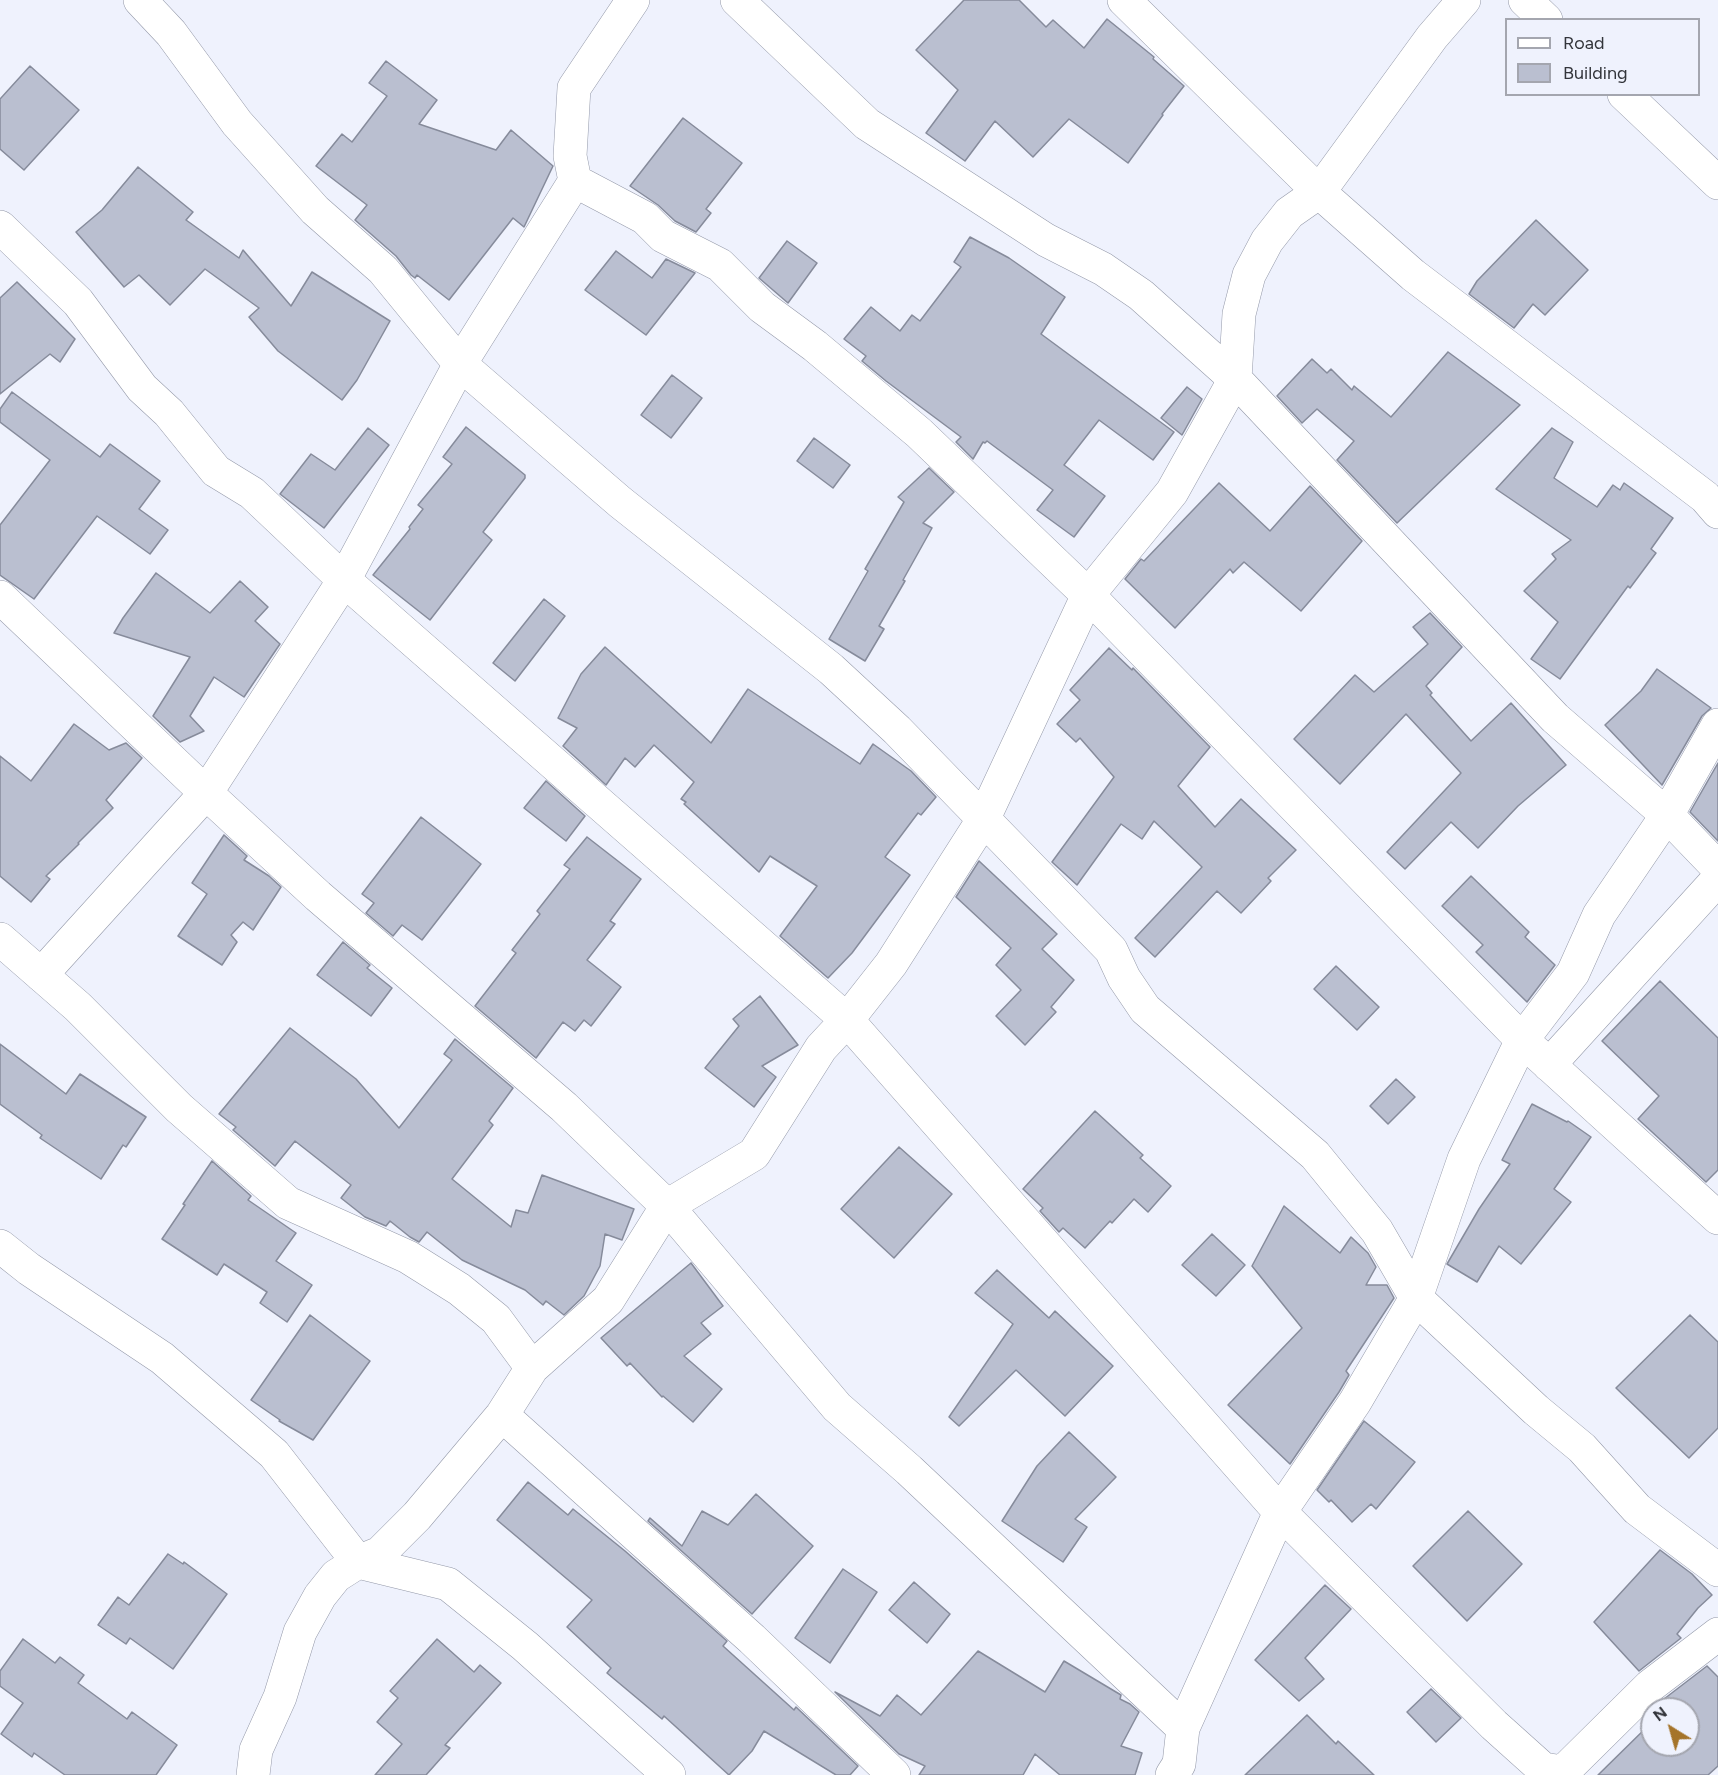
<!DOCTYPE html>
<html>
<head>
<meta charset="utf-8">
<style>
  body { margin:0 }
  #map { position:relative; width:1718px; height:1775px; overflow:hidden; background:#eff2fd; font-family:Figtree,sans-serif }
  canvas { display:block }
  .legend { position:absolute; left:1505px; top:18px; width:195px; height:78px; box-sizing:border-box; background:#eff2fd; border:2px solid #a4a6af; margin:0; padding:8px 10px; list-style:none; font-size:18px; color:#33353b }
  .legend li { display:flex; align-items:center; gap:12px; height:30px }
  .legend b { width:30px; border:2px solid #a4a6af }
  .north { position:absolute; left:1640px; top:1697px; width:60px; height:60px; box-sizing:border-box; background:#eff2fd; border:2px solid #a4a6af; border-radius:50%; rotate:323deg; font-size:16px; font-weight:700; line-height:24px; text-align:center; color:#33353b }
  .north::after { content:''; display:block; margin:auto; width:21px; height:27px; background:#a5742a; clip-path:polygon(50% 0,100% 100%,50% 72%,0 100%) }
</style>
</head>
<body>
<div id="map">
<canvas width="1718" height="1775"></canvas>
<ul class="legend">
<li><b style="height:8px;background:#fff"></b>Road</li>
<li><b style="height:16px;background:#babfd0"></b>Building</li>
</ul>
<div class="north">N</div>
</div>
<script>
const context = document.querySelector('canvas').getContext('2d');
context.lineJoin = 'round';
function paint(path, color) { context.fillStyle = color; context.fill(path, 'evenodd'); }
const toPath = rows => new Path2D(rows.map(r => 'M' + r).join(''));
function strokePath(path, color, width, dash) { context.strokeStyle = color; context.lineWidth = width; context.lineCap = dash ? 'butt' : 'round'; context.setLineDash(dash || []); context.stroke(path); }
const building = toPath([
  [964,0,1019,0,1046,27,1053,20,1084,48,1107,19,1154,57,1153,59,1184,86,1162,114,1163,115,1128,163,1069,119,1033,157,995,121,965,161,926,133,958,90,916,50,964,0],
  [386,61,437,100,419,124,496,150,511,130,553,166,524,227,513,218,449,300,417,275,415,278,411,275,396,256,355,220,367,205,316,166,342,134,352,142,387,96,369,83,386,61],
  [30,66,79,110,24,170,0,149,0,99,30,66],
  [683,118,742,163,706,209,711,213,696,232,675,221,658,205,630,186,683,118],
  [138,167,193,212,186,220,239,258,243,250,291,306,312,272,390,321,357,380,342,400,278,351,249,317,259,308,205,269,170,305,139,275,124,287,76,232,102,210,138,167],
  [1536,220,1588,270,1545,315,1533,304,1514,328,1469,294,1477,281,1536,220],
  [970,237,1009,258,1065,297,1041,334,1174,432,1153,460,1099,420,1064,465,1105,496,1074,537,1037,510,1053,490,987,441,985,443,983,442,973,459,956,442,961,437,886,381,862,361,866,356,844,339,871,307,900,331,912,315,920,321,961,267,954,262,970,237],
  [787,241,817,263,788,303,759,278,787,241],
  [616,251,652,278,666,259,695,273,646,335,585,290,616,251],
  [17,282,75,339,60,362,50,354,0,394,0,298,17,282],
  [1448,352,1520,405,1397,523,1337,460,1354,441,1317,409,1302,423,1277,396,1312,359,1327,373,1331,369,1352,390,1354,386,1391,417,1448,352],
  [672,375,702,398,671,438,641,415,672,375],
  [1187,387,1202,399,1182,435,1161,418,1187,387],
  [12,392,100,457,110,444,160,481,139,509,168,530,150,554,97,516,34,599,0,575,0,525,50,460,0,422,0,409,12,392],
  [466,427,525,475,525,478,483,532,492,540,430,620,373,575,410,529,409,527,423,509,418,505,452,464,443,457,466,427],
  [368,428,389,445,324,528,280,494,311,454,335,470,368,428],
  [1552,428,1573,442,1554,478,1597,507,1613,485,1620,490,1624,483,1673,518,1651,549,1656,553,1630,588,1628,586,1560,679,1531,659,1558,622,1524,591,1556,559,1552,554,1571,540,1496,489,1552,428],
  [814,438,850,465,833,488,797,461,814,438],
  [929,468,954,492,923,523,932,528,903,580,905,581,879,626,884,629,865,661,829,639,868,571,865,569,904,502,898,497,929,468],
  [1219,483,1270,531,1310,486,1362,541,1301,611,1244,562,1233,573,1230,569,1175,628,1125,579,1141,559,1144,561,1219,483],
  [156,573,210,613,240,581,268,607,255,621,280,644,244,697,214,677,190,716,204,731,180,742,153,716,190,657,114,633,123,618,156,573],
  [544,599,565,616,515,681,493,663,544,599],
  [1430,613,1462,647,1426,686,1432,693,1430,695,1471,741,1511,703,1566,765,1518,806,1478,848,1451,822,1405,869,1387,852,1461,773,1406,714,1340,784,1294,739,1355,675,1374,692,1428,644,1413,627,1430,613],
  [605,647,711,743,748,689,860,764,873,744,911,771,936,797,921,815,918,813,885,857,910,875,852,953,828,978,780,936,817,886,770,856,759,872,684,804,686,802,681,799,694,782,654,745,635,767,625,758,606,785,563,746,577,728,558,718,581,674,605,647],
  [1109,648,1132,670,1133,668,1210,747,1178,786,1215,827,1241,799,1296,850,1268,878,1271,881,1241,913,1217,891,1155,957,1135,938,1202,867,1154,821,1142,839,1121,824,1077,885,1052,862,1114,777,1080,738,1076,742,1057,724,1080,700,1070,690,1109,648],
  [1657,669,1711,708,1702,716,1662,785,1605,725,1641,691,1657,669],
  [74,724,109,750,126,743,142,758,106,800,113,808,78,843,79,844,46,876,50,879,31,902,0,876,0,756,31,781,74,724],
  [1718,763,1718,841,1690,812,1718,763],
  [546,781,585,816,566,841,524,808,546,781],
  [421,817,481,864,422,940,402,925,393,936,366,913,374,903,362,894,421,817],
  [224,835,247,856,244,860,269,876,281,887,253,930,243,922,231,935,237,942,222,965,178,936,207,894,192,883,224,835],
  [587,837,641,879,610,921,615,924,587,960,621,987,591,1026,584,1020,575,1031,563,1022,536,1058,475,1006,516,953,512,950,540,914,537,911,570,869,564,865,587,837],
  [979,861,1057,934,1042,949,1074,980,1051,1007,1056,1012,1025,1045,996,1016,1021,990,996,965,1011,948,956,897,979,861],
  [1471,876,1529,932,1525,937,1555,965,1527,1002,1476,952,1483,945,1442,906,1471,876],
  [343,942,370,965,367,968,392,988,371,1016,317,975,343,942],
  [1336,966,1379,1007,1357,1030,1314,989,1336,966],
  [1660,981,1718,1038,1718,1170,1706,1182,1638,1119,1659,1096,1602,1041,1660,981],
  [760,996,798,1045,762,1066,776,1077,754,1107,705,1068,739,1026,733,1019,760,996],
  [290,1028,356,1079,399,1128,452,1060,444,1054,455,1039,513,1088,489,1121,493,1125,452,1179,511,1227,516,1210,528,1213,542,1175,634,1209,622,1240,605,1234,600,1266,584,1296,564,1315,546,1301,543,1305,525,1290,462,1260,427,1232,419,1242,410,1237,390,1221,386,1226,365,1217,341,1198,351,1185,295,1141,275,1166,233,1130,236,1127,219,1114,290,1028],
  [0,1044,66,1094,80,1074,146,1117,126,1147,123,1145,101,1179,40,1138,42,1135,0,1104,0,1044],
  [1396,1079,1415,1097,1388,1124,1370,1106,1396,1079],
  [1532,1104,1567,1122,1568,1121,1591,1137,1554,1189,1571,1202,1521,1264,1499,1246,1477,1282,1447,1264,1479,1209,1510,1164,1502,1160,1532,1104],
  [1095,1111,1143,1155,1140,1158,1171,1186,1148,1212,1134,1199,1112,1223,1110,1221,1085,1248,1063,1228,1059,1232,1040,1211,1043,1208,1023,1189,1095,1111],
  [899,1147,952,1194,894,1258,841,1209,899,1147],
  [212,1161,251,1196,248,1200,296,1233,276,1261,312,1285,287,1322,260,1303,267,1292,224,1264,217,1275,162,1239,185,1205,183,1204,212,1161],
  [1284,1206,1340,1253,1351,1237,1368,1253,1376,1267,1366,1285,1387,1285,1394,1298,1346,1371,1349,1375,1339,1392,1290,1464,1228,1405,1302,1328,1252,1266,1284,1206],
  [1212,1234,1245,1265,1216,1296,1182,1265,1212,1234],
  [691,1263,723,1306,701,1323,711,1334,684,1356,722,1389,693,1422,663,1396,662,1397,630,1363,627,1366,601,1338,691,1263],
  [997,1270,1049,1318,1055,1311,1113,1366,1065,1416,1016,1370,959,1426,949,1417,1013,1324,975,1293,997,1270],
  [310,1315,370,1361,313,1440,279,1421,280,1420,251,1400,310,1315],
  [1690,1315,1718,1342,1718,1428,1689,1458,1616,1388,1690,1315],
  [1364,1421,1415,1462,1376,1509,1371,1504,1352,1522,1331,1500,1329,1502,1317,1490,1364,1421],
  [1069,1432,1116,1477,1075,1519,1087,1527,1063,1562,1002,1521,1037,1466,1069,1432],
  [528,1482,568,1515,573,1509,625,1551,727,1641,723,1646,794,1710,796,1707,858,1766,850,1775,836,1775,764,1731,752,1751,729,1775,664,1716,662,1719,607,1673,611,1668,567,1627,592,1600,497,1520,528,1482],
  [756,1494,813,1546,752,1614,648,1521,650,1518,682,1546,702,1511,728,1525,756,1494],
  [1468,1511,1522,1564,1467,1621,1413,1566,1468,1511],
  [1660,1550,1692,1574,1712,1595,1698,1608,1677,1634,1681,1638,1639,1671,1594,1622,1660,1550],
  [168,1554,183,1564,184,1562,227,1594,173,1669,130,1638,126,1644,98,1625,118,1597,129,1605,168,1554],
  [843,1569,877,1592,830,1663,795,1638,843,1569],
  [914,1582,950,1614,927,1643,889,1610,914,1582],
  [1325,1585,1351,1609,1305,1658,1324,1679,1299,1701,1255,1660,1325,1585],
  [23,1639,55,1663,60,1657,84,1675,78,1683,127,1719,132,1712,177,1745,156,1775,65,1775,34,1753,32,1757,1,1734,23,1703,0,1686,0,1671,23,1639],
  [437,1639,474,1672,480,1665,501,1683,445,1745,450,1748,426,1775,375,1775,402,1744,377,1722,398,1698,390,1691,437,1639],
  [978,1651,1045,1692,1064,1661,1121,1695,1120,1699,1130,1704,1139,1712,1121,1746,1142,1753,1135,1775,1060,1775,1035,1754,1023,1775,919,1775,925,1766,899,1754,835,1692,880,1716,897,1695,921,1715,978,1651],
  [1707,1666,1718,1677,1718,1766,1708,1775,1598,1775,1652,1722,1652,1745,1688,1745,1688,1709,1665,1709,1669,1705,1664,1699,1707,1666],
  [1431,1689,1461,1718,1436,1742,1407,1712,1431,1689],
  [1307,1715,1336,1744,1338,1741,1374,1775,1245,1775,1307,1715]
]);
paint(building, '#babfd0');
strokePath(building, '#868b9b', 1.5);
const minor = toPath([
  [140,0,171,33,237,123,315,210,383,270,460,364,620,502,831,669,897,730,1111,950,1124,978,1145,1009,1315,1155,1377,1231,1416,1298,1536,1410,1582,1448,1637,1509,1718,1570],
  [737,0,867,124,1046,240,1103,269,1141,295,1235,379,1555,718,1667,815,1718,868],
  [1124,0,1319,192,1413,275,1705,497,1718,512],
  [1525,0,1546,20],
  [1624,94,1718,183],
  [575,181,645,218,663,236,720,265,762,307,815,346,919,433,1088,595,1522,1040,1718,1218],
  [0,227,78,302,142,388,169,413,216,471,252,493,344,580,847,1020,1280,1512,1494,1725,1543,1769,1563,1772,1566,1775],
  [0,597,206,793,318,896,564,1107,667,1206,837,1407,909,1470,1183,1728],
  [0,939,78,1007,179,1108,288,1203,408,1257,459,1289,496,1319,532,1368],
  [41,975,206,793,344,580,460,364,575,181,570,156,574,88,633,0],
  [1549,1065,1718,879],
  [0,1246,29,1269,162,1358,274,1454,358,1562,448,1584,525,1646,669,1775],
  [502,1415,752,1639,894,1775],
  [1563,1772,1650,1686,1718,1634],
  [253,1775,256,1750,280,1697,300,1632,320,1596,336,1576,358,1562,380,1553,417,1516,502,1415,532,1368,608,1300,667,1206,754,1154,821,1048,847,1020,891,964,983,820,1088,595,1172,492,1235,379,1239,314,1249,275,1267,241,1289,213,1319,192,1432,37,1464,0],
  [1172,1775,1179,1764,1183,1728,1280,1512,1355,1402,1416,1298,1464,1159,1522,1040,1573,973,1599,915,1667,815,1718,725]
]);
strokePath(minor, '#9499a9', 34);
strokePath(minor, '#fff', 33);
</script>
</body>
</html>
